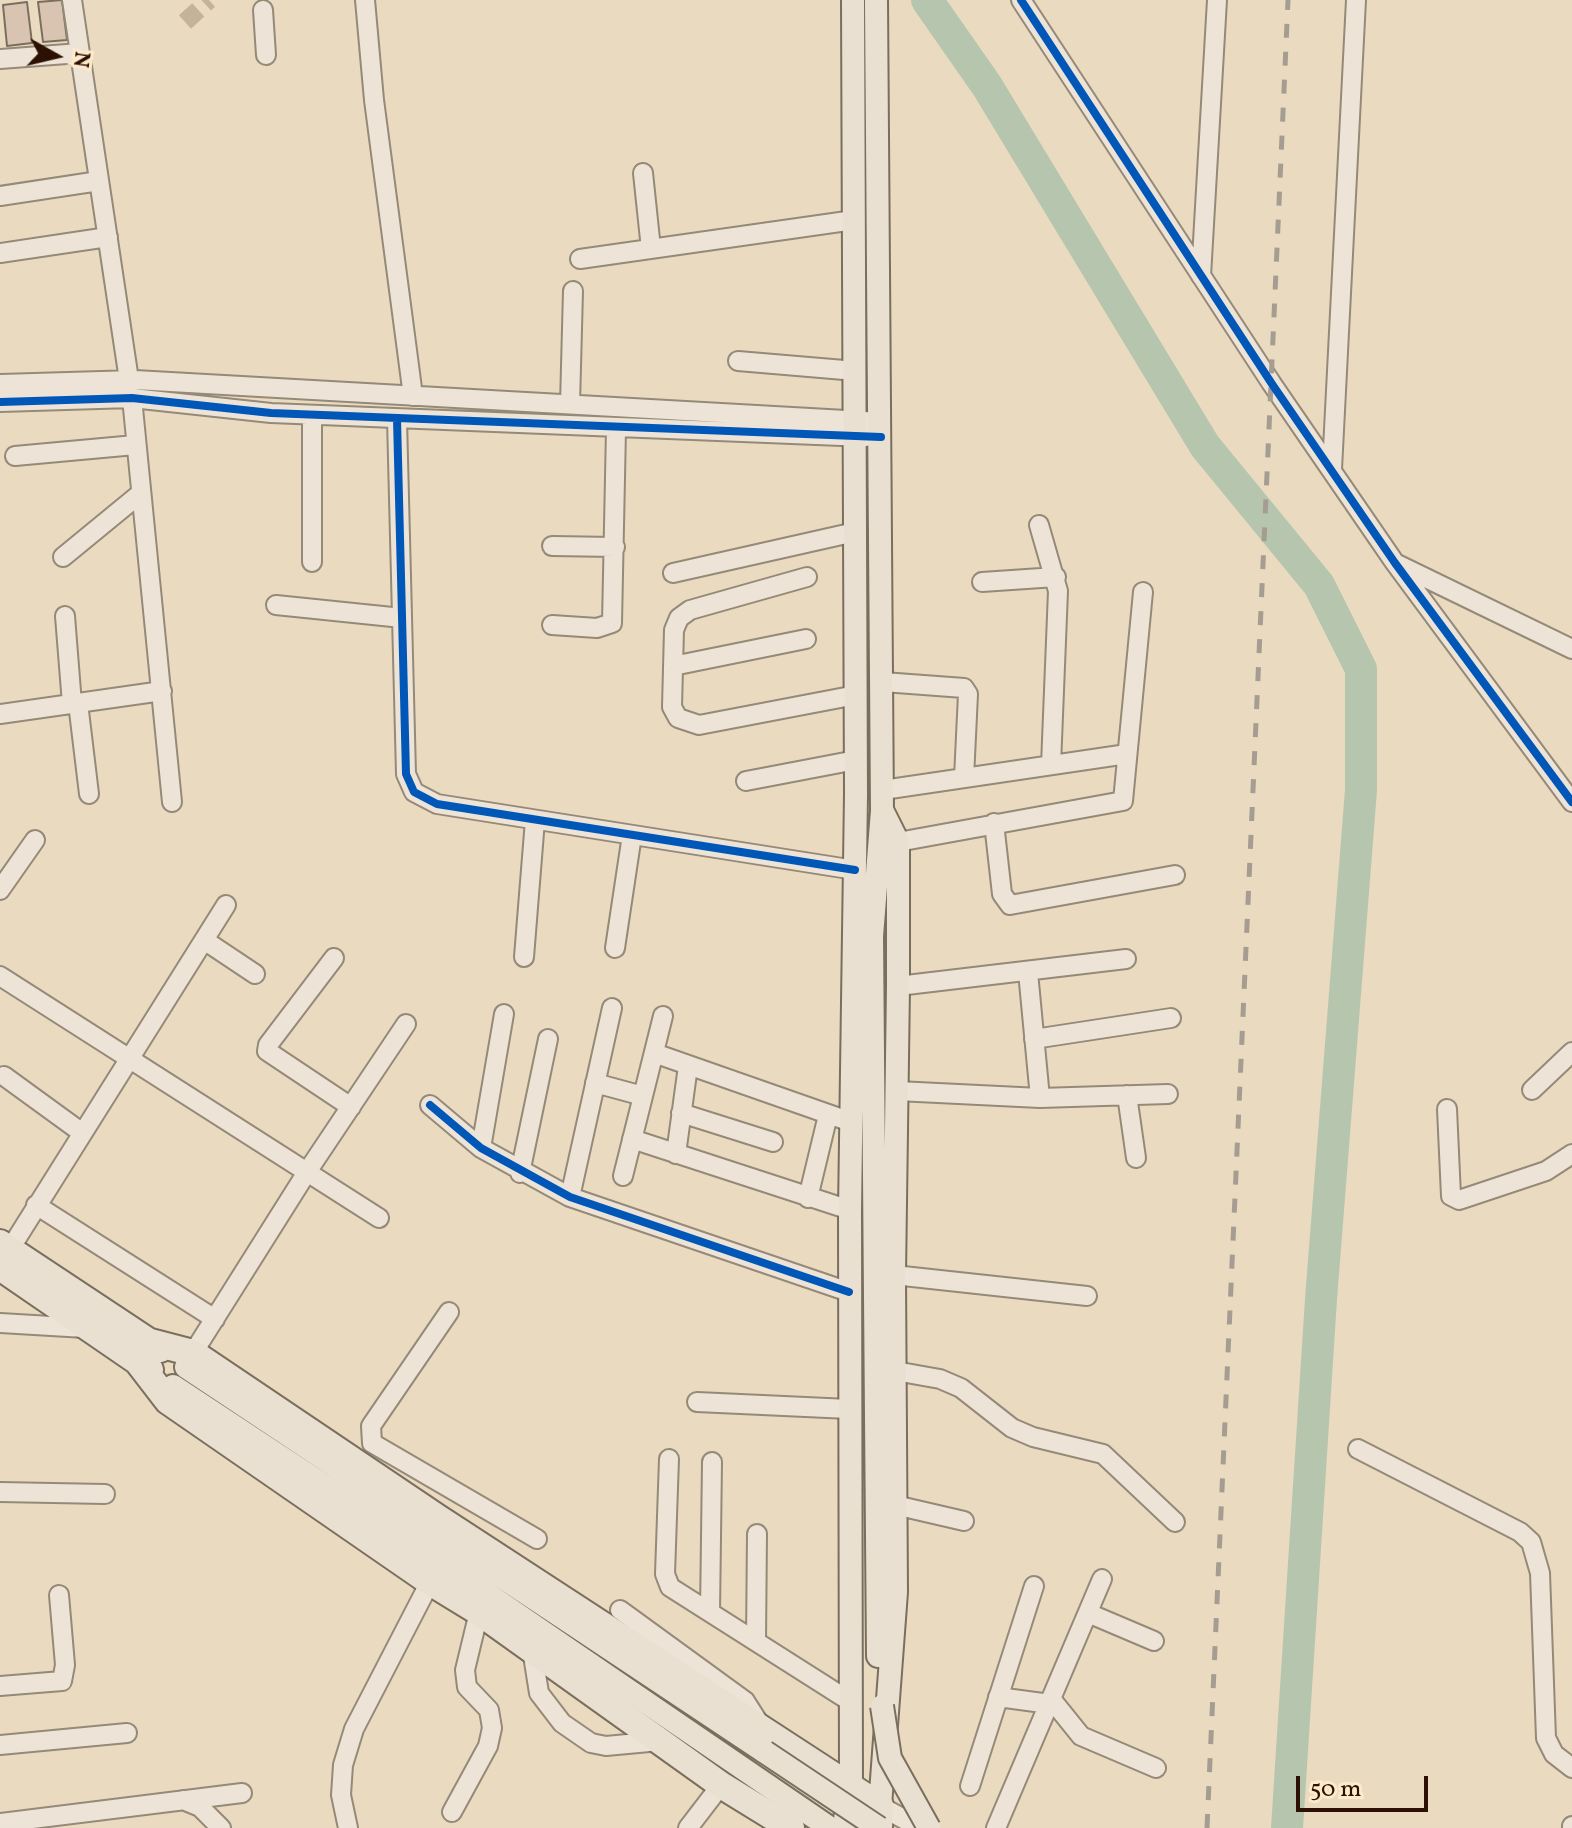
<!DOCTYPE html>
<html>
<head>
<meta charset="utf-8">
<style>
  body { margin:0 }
  #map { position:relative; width:1572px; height:1828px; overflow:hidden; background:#eadac0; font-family:Vollkorn,serif }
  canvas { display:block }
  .north { position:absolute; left:16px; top:16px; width:80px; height:80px; -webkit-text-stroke:6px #fdeacb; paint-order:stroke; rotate:98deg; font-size:22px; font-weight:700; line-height:32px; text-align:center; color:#2b1003 }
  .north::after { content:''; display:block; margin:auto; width:28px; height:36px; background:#2b1003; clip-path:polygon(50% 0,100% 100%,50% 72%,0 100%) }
  .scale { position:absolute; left:1296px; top:1776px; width:132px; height:36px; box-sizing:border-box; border:4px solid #2b1003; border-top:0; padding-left:10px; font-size:24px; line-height:28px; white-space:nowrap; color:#2b1003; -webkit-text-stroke:6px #fdeacb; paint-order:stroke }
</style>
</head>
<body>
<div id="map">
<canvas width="1572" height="1828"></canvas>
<div class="north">N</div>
<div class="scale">50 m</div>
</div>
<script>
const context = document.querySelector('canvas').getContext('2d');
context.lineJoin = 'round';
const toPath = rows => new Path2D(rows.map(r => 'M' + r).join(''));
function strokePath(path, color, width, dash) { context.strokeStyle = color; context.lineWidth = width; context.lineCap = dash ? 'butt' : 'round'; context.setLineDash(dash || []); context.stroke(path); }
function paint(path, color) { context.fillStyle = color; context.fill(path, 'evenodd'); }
strokePath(toPath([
  [927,0,987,86,1205,446,1319,585,1361,669,1361,790,1321,1299,1287,1828]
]), '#b6c6ae', 32);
const building = toPath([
  [62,0,67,40,43,42,38,2,62,0],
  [27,2,32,43,7,46,3,5,27,2]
]);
paint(building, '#d8c4b1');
strokePath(building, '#7a6e5f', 2);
strokePath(toPath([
  [185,22,209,0]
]), '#c4b29a', 18, [18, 9]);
const minor = toPath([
  [72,0,129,380],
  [365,0,374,100,413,396],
  [1021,0,1272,384,1395,563,1572,802],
  [263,10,266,55],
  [0,59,80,53],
  [643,173,651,249],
  [0,196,99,181],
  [0,253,108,237],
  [580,259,854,220],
  [1201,276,1217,0],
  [738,361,856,371],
  [0,384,135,380,881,422],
  [132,398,172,802],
  [0,402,132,398,271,413,866,437],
  [570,404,573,291],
  [397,419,406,774,414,792,437,804,855,870],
  [15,456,135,445],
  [1332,469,1356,0],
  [1039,525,1058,591,1051,765],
  [552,546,615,547],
  [63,557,141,493],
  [312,562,312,415],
  [1397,564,1572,649],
  [673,573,855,532],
  [807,577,690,610,679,618,674,630,672,707,678,718,699,725,856,695],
  [982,582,1056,577],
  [276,605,402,618],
  [65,616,72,704],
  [552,625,597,628,612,623,616,429],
  [673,666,806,639],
  [883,682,964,688,968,694,964,778],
  [78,703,89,794],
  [0,714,162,691],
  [746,781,856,760],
  [883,790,1127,754],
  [994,823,1002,894,1010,905,1175,875],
  [898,842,1123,801,1143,592],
  [0,890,35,840],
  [204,940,255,974],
  [615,948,632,835],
  [524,957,535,820],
  [334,958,268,1045,267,1051,351,1107],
  [1028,972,1040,1098],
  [0,976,379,1218],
  [898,986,1126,959],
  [1034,1039,1171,1018],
  [654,1053,851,1122],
  [4,1076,81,1132],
  [595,1083,643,1096],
  [1532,1090,1572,1052],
  [897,1091,1040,1098,1168,1094],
  [1127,1095,1136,1158],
  [430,1105,481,1148,570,1197,849,1292],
  [1447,1109,1451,1196,1459,1200,1546,1171,1572,1154],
  [681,1113,773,1142],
  [632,1139,850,1210],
  [481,1148,504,1014],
  [676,1154,688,1066],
  [520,1173,548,1039],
  [623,1176,663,1016],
  [570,1197,612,1008],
  [808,1198,828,1115],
  [36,1205,215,1319],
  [10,1249,226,905],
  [894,1275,1087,1296],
  [449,1312,371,1426,372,1443,537,1539],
  [0,1323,85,1328],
  [193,1353,307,1172,406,1024],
  [895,1371,940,1379,961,1388,1012,1428,1033,1437,1103,1454,1175,1522],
  [697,1402,849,1409],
  [1358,1449,1520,1532,1531,1542,1540,1573,1546,1738,1554,1754,1572,1768],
  [669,1459,665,1574,670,1587,851,1702],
  [0,1492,105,1494],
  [895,1505,964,1521],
  [620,1610,745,1701,759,1723],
  [710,1612,712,1462],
  [1088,1613,1154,1641],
  [756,1641,757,1534],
  [532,1649,539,1693,562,1723,591,1743,606,1746,660,1741],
  [0,1686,62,1681,65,1665,59,1595],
  [998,1697,1050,1704],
  [1052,1700,1081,1736,1156,1768],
  [0,1745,127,1733],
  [970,1786,1034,1586],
  [183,1800,200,1807,221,1828],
  [880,1806,920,1828],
  [452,1812,488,1746,492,1728,489,1710,467,1687,465,1670,479,1612],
  [0,1823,242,1793],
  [348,1828,341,1795,343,1765,354,1729,430,1582],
  [688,1828,721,1785],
  [996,1828,1102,1579],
  [1572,1828,1572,1826]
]);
const major = toPath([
  [876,0,882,810,898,842,898,986,894,1275,896,1592,880,1806],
  [186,1367,765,1752],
  [173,1386,445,1565,830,1828],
  [878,1656,872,936,882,811],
  [851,1788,850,1210,856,794,853,0]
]);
const highway = toPath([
  [0,1243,160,1349],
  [0,1267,150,1370],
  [147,1341,193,1353,438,1518,880,1806,879,1828],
  [138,1362,168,1401,430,1582,479,1612,721,1785,791,1828],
  [846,1828,851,1788]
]);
strokePath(minor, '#958978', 22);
strokePath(major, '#7a6e5f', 26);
strokePath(highway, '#7a6e5f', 30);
strokePath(minor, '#ede4d7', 18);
strokePath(major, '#e9e0d1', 22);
strokePath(highway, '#e9e0d1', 26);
strokePath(toPath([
  [1207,1828,1288,0]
]), '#a69d92', 5, [14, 14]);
const majorBridge = toPath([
  [882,1706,890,1758,929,1828],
  [765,1752,879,1828]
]);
strokePath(majorBridge, '#7a6e5f', 26, []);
strokePath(majorBridge, '#e9e0d1', 22);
strokePath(toPath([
  [1021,0,1272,384,1395,563,1572,802],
  [0,402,132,398,271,413,881,437],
  [397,419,406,774,414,792,437,804,855,870],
  [430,1105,481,1148,570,1197,849,1292]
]), '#0057b8', 8);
</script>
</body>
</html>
